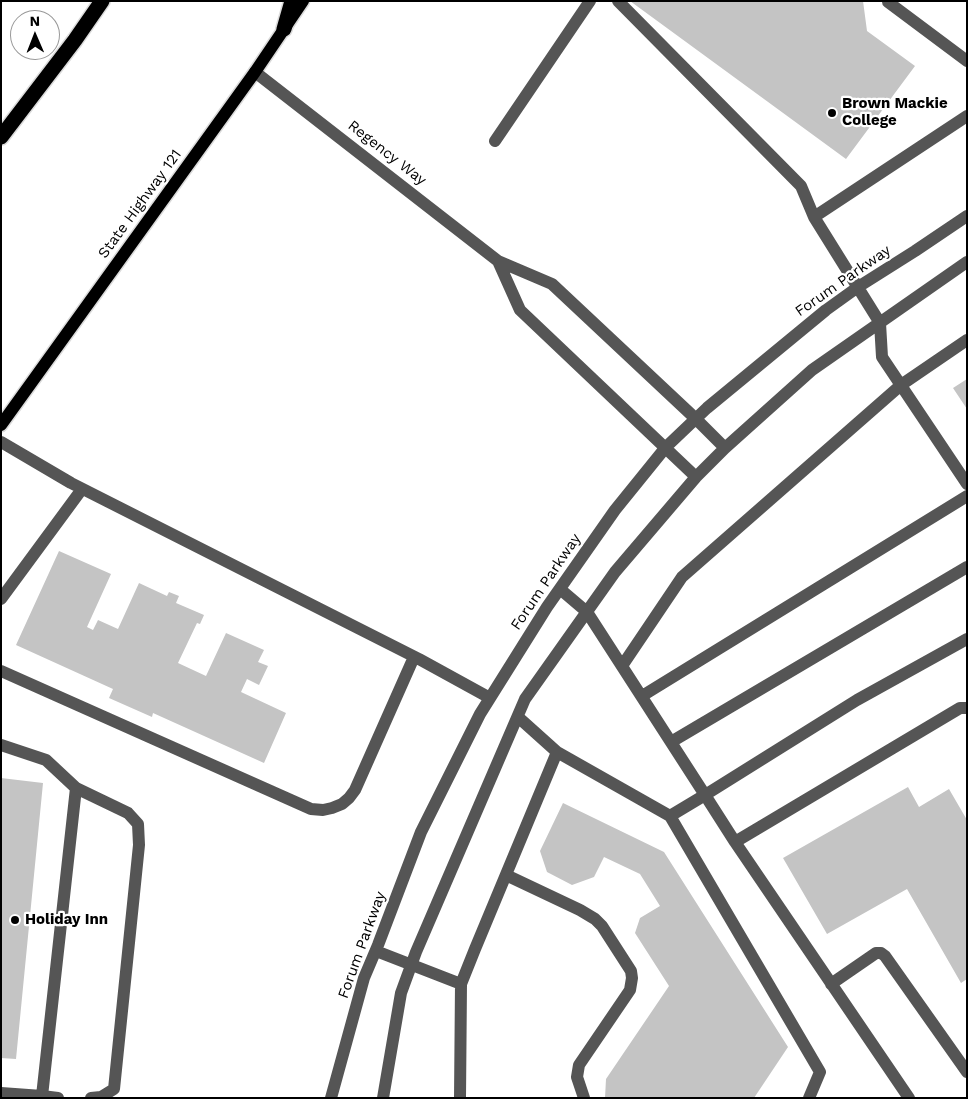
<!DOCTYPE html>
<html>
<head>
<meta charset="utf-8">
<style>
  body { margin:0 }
  #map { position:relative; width:968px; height:1099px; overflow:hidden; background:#fff; font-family:"Work Sans",sans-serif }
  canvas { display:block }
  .frame { position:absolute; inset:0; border:2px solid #000; pointer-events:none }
  .north { position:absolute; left:10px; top:10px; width:50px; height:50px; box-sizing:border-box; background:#fff; border:1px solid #999; border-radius:50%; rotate:359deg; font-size:14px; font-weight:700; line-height:20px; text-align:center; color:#000 }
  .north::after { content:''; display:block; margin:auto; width:18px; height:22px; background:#000; clip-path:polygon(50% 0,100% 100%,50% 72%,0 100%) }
</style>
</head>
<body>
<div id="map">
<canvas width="968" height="1099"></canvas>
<div class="frame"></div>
<div class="north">N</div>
</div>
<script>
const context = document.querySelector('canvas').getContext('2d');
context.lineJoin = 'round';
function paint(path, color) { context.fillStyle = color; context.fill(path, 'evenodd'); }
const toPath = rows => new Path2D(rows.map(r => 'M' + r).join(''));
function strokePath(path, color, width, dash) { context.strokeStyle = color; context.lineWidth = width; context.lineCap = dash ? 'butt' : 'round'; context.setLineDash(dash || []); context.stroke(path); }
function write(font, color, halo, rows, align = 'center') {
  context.font = font + ' "Work Sans",sans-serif'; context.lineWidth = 4.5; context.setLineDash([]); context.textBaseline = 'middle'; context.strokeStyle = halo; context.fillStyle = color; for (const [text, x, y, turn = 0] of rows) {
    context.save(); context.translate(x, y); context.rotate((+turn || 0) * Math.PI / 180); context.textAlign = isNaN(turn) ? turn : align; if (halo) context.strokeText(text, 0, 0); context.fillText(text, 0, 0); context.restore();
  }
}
paint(toPath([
  [630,1,863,1,867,31,915,66,846,159],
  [967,379,967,409,953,388],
  [59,551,111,574,87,627,93,630,98,620,118,629,139,583,167,596,169,592,179,596,176,603,204,615,200,624,197,623,178,663,206,676,226,633,264,650,258,662,268,666,259,685,247,679,241,692,286,713,264,763,153,713,152,717,109,698,113,689,16,645],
  [1,778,43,783,16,1059,1,1058],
  [908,787,919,807,949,789,967,820,967,979,961,983,907,889,827,934,783,858],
  [563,803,664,852,788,1047,754,1098,605,1098,606,1079,669,986,635,933,640,918,660,906,640,874,604,857,594,877,572,885,547,872,540,851]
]), '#c4c4c4');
const major = toPath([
  [1,425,255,72,303,1]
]);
const highway = toPath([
  [284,29,292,1],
  [1,137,75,40,102,1]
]);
strokePath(major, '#dbdbdb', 15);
strokePath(highway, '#dbdbdb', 18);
strokePath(toPath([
  [618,1,801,186,814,217],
  [888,1,888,2,967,61],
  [255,72,498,261,552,284,696,419,725,448],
  [967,116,814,217,880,323,882,357,967,484],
  [495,141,590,1],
  [498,261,520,310,696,477],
  [1,442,71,483,419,659,490,698],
  [1,599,82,489],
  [622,666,682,577,901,385,967,340],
  [1,671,311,809,323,810,332,808,342,804,349,798,355,790,414,657],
  [642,696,967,496],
  [518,717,557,752],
  [671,742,967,567],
  [1,745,46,760,76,788,42,1096,1,1093],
  [76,788,128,813,138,824,139,845,114,1089,101,1097,91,1098],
  [670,816,820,1072,809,1098],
  [735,842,960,708,967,708],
  [506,875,580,910,595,919,602,926,631,971,632,978,630,990,579,1065,577,1077,584,1098],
  [376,951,461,984,475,949,557,752,670,816,705,795,587,612,560,589],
  [831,984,876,953,881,953,885,956,967,1072],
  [41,1098,42,1096,58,1098],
  [331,1098,364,978,378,945,421,832,480,714,547,607,615,510,666,447,707,408,826,310,858,287,915,251,967,216],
  [383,1098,401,993,416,952,525,699,615,572,696,477,725,448,812,370,967,262],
  [460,1098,461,984],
  [909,1098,735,842,705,795,857,700,967,639]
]), '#555', 12);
strokePath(major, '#000', 12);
strokePath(highway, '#000', 15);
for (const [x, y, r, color] of [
  [832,113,5,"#000"],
  [15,920,5,"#000"]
]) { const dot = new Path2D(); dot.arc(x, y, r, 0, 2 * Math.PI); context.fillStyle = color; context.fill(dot); strokePath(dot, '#fff', 2); }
write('bold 15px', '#000', '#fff', [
  ["Brown Mackie",842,104],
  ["College",842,121],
  ["Holiday Inn",25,920]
], 'left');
write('15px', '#000', '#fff', [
  ["Regency Way",387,153,38],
  ["State Highway 121",140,204,-54],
  ["Forum Parkway",843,281,-35],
  ["Forum Parkway",546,582,-56],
  ["Forum Parkway",362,945,-70]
]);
</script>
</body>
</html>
